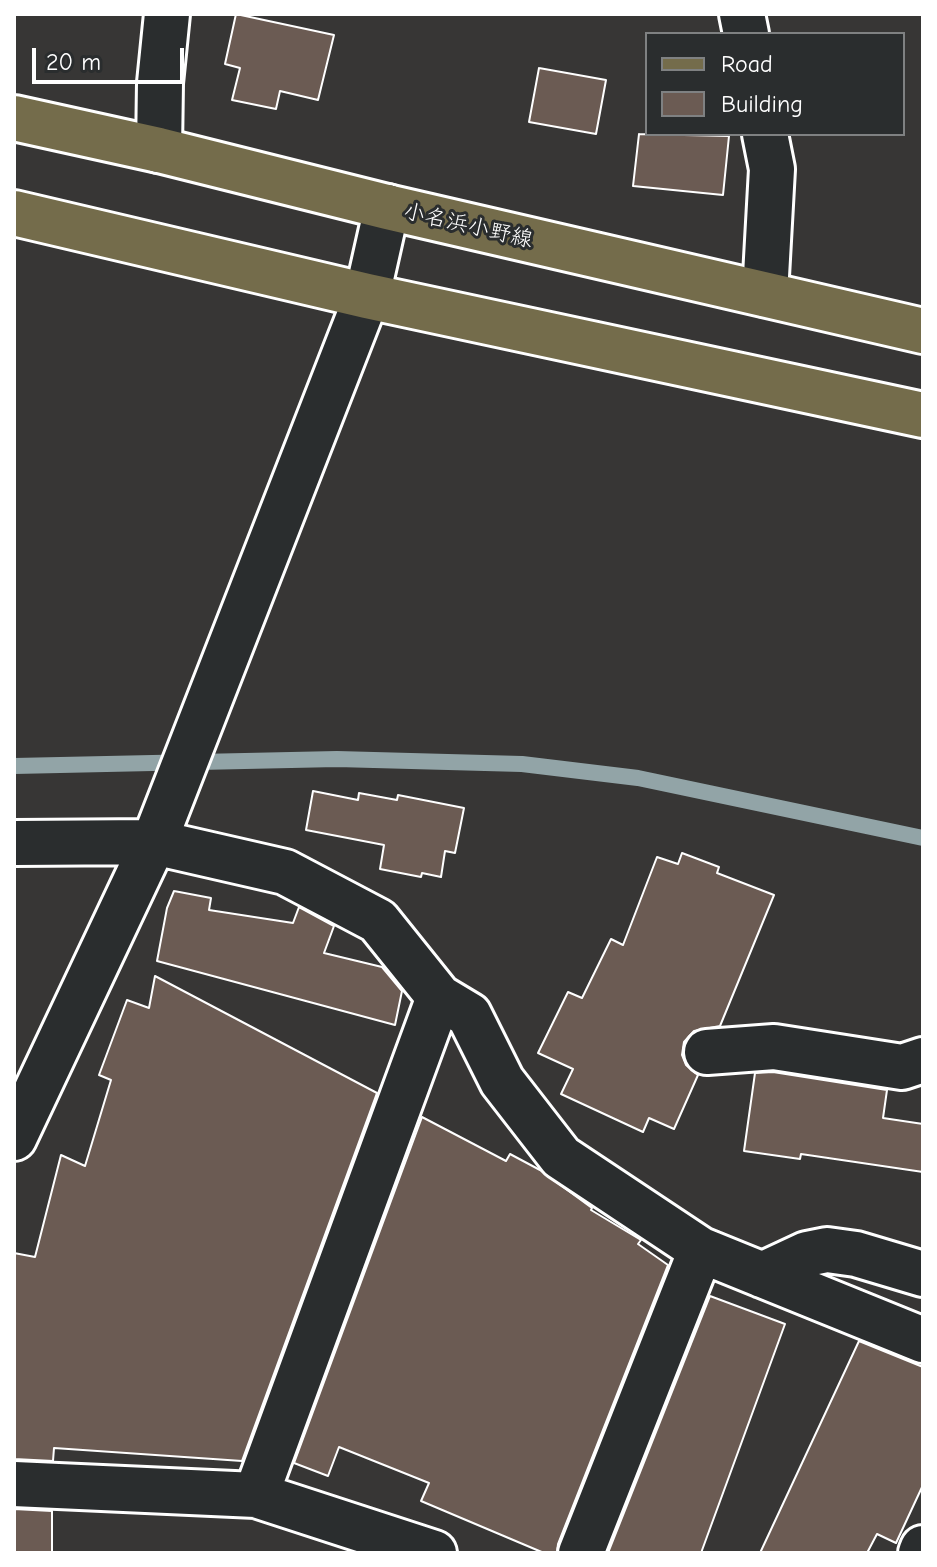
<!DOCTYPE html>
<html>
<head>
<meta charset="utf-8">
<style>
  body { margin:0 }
  #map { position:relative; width:937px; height:1567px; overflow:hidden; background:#373635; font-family:"Comic Neue",sans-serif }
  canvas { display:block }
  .frame { position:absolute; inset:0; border:16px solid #fff; pointer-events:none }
  .legend { position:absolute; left:645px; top:32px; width:260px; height:104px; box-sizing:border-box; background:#2a2d2e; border:2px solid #7f8182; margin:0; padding:10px 14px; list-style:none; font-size:24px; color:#fff }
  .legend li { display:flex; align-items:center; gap:16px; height:40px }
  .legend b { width:40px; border:2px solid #7f8182 }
  .scale { position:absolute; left:32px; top:48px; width:152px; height:36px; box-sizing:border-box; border:4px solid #fff; border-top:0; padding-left:10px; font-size:24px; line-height:28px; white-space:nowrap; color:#fff; -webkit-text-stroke:6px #2a2d2e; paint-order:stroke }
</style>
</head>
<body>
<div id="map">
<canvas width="937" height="1567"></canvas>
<div class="frame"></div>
<ul class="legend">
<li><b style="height:10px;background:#746c4b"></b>Road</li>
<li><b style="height:22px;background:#6b5b53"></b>Building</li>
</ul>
<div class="scale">20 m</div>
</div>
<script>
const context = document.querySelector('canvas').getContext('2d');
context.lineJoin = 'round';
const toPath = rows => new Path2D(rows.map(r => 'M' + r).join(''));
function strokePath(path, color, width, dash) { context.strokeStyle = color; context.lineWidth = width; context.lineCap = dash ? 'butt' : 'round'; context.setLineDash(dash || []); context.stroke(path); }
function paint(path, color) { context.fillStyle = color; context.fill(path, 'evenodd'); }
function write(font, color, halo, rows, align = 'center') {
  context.font = font + ' "Comic Neue","Klee One",sans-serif'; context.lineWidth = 6; context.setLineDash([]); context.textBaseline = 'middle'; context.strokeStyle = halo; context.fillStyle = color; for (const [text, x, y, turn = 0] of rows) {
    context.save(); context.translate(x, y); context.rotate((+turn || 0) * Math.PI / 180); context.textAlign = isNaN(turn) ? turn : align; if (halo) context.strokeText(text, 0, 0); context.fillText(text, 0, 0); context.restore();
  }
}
strokePath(toPath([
  [14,766,337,759,522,764,638,778,923,838]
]), '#92a4a7', 16);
const building = toPath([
  [236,14,334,35,318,100,280,91,276,109,232,100,240,68,225,64,236,14],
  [539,68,606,80,596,134,529,122,539,68],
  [639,134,729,136,723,195,633,186,639,134],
  [313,791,358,800,359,793,397,800,398,795,464,808,455,853,445,851,441,877,422,873,421,877,380,869,384,845,306,830,313,791],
  [682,853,719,867,717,873,774,895,720,1026,694,1031,684,1042,682,1055,686,1065,698,1075,674,1129,649,1118,643,1132,561,1094,573,1069,538,1053,568,992,582,998,611,939,623,945,657,857,678,864,682,853],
  [174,891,211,898,209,910,293,923,299,907,334,926,324,953,382,967,402,991,395,1025,157,961,167,908,174,891],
  [155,976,377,1093,242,1461,54,1448,53,1461,14,1459,14,1253,35,1257,61,1155,85,1166,111,1080,99,1075,127,1000,149,1008,155,976],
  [773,1072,887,1090,883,1118,923,1124,923,1172,801,1154,800,1159,744,1151,755,1073,773,1072],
  [422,1117,506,1161,510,1154,540,1170,592,1208,591,1210,641,1240,638,1244,668,1265,558,1544,557,1553,544,1553,421,1501,429,1483,339,1447,328,1476,294,1463,422,1117],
  [710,1296,785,1324,701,1553,608,1553,710,1296],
  [859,1341,923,1367,923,1485,896,1543,877,1534,867,1553,760,1553,859,1341],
  [14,1509,52,1511,52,1553,14,1553,14,1509]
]);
paint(building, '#6b5b53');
strokePath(building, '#fff', 2);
const minor = toPath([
  [742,14,746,34],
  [159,150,160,83,167,14],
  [765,294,772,169,765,134],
  [14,843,154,842,285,872,378,921,439,997,469,1015,502,1081,561,1157,701,1250,923,1340],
  [707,1052,774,1047,902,1067,923,1060],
  [14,1138,154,842,367,296,387,207],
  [762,1275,807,1254,827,1250,856,1254,923,1274],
  [14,1484,256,1495,434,1553],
  [256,1495,439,997],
  [581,1553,701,1250],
  [921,1553,923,1548]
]);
const primary = toPath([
  [14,118,159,150,387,207,923,331],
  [14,213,367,296,923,415]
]);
strokePath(minor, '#fff', 50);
strokePath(primary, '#fff', 50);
strokePath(minor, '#2a2d2e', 44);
strokePath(primary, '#746c4b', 44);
write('22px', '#fff', '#2a2d2e', [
  ["小名浜小野線",468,226,13]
]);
</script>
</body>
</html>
